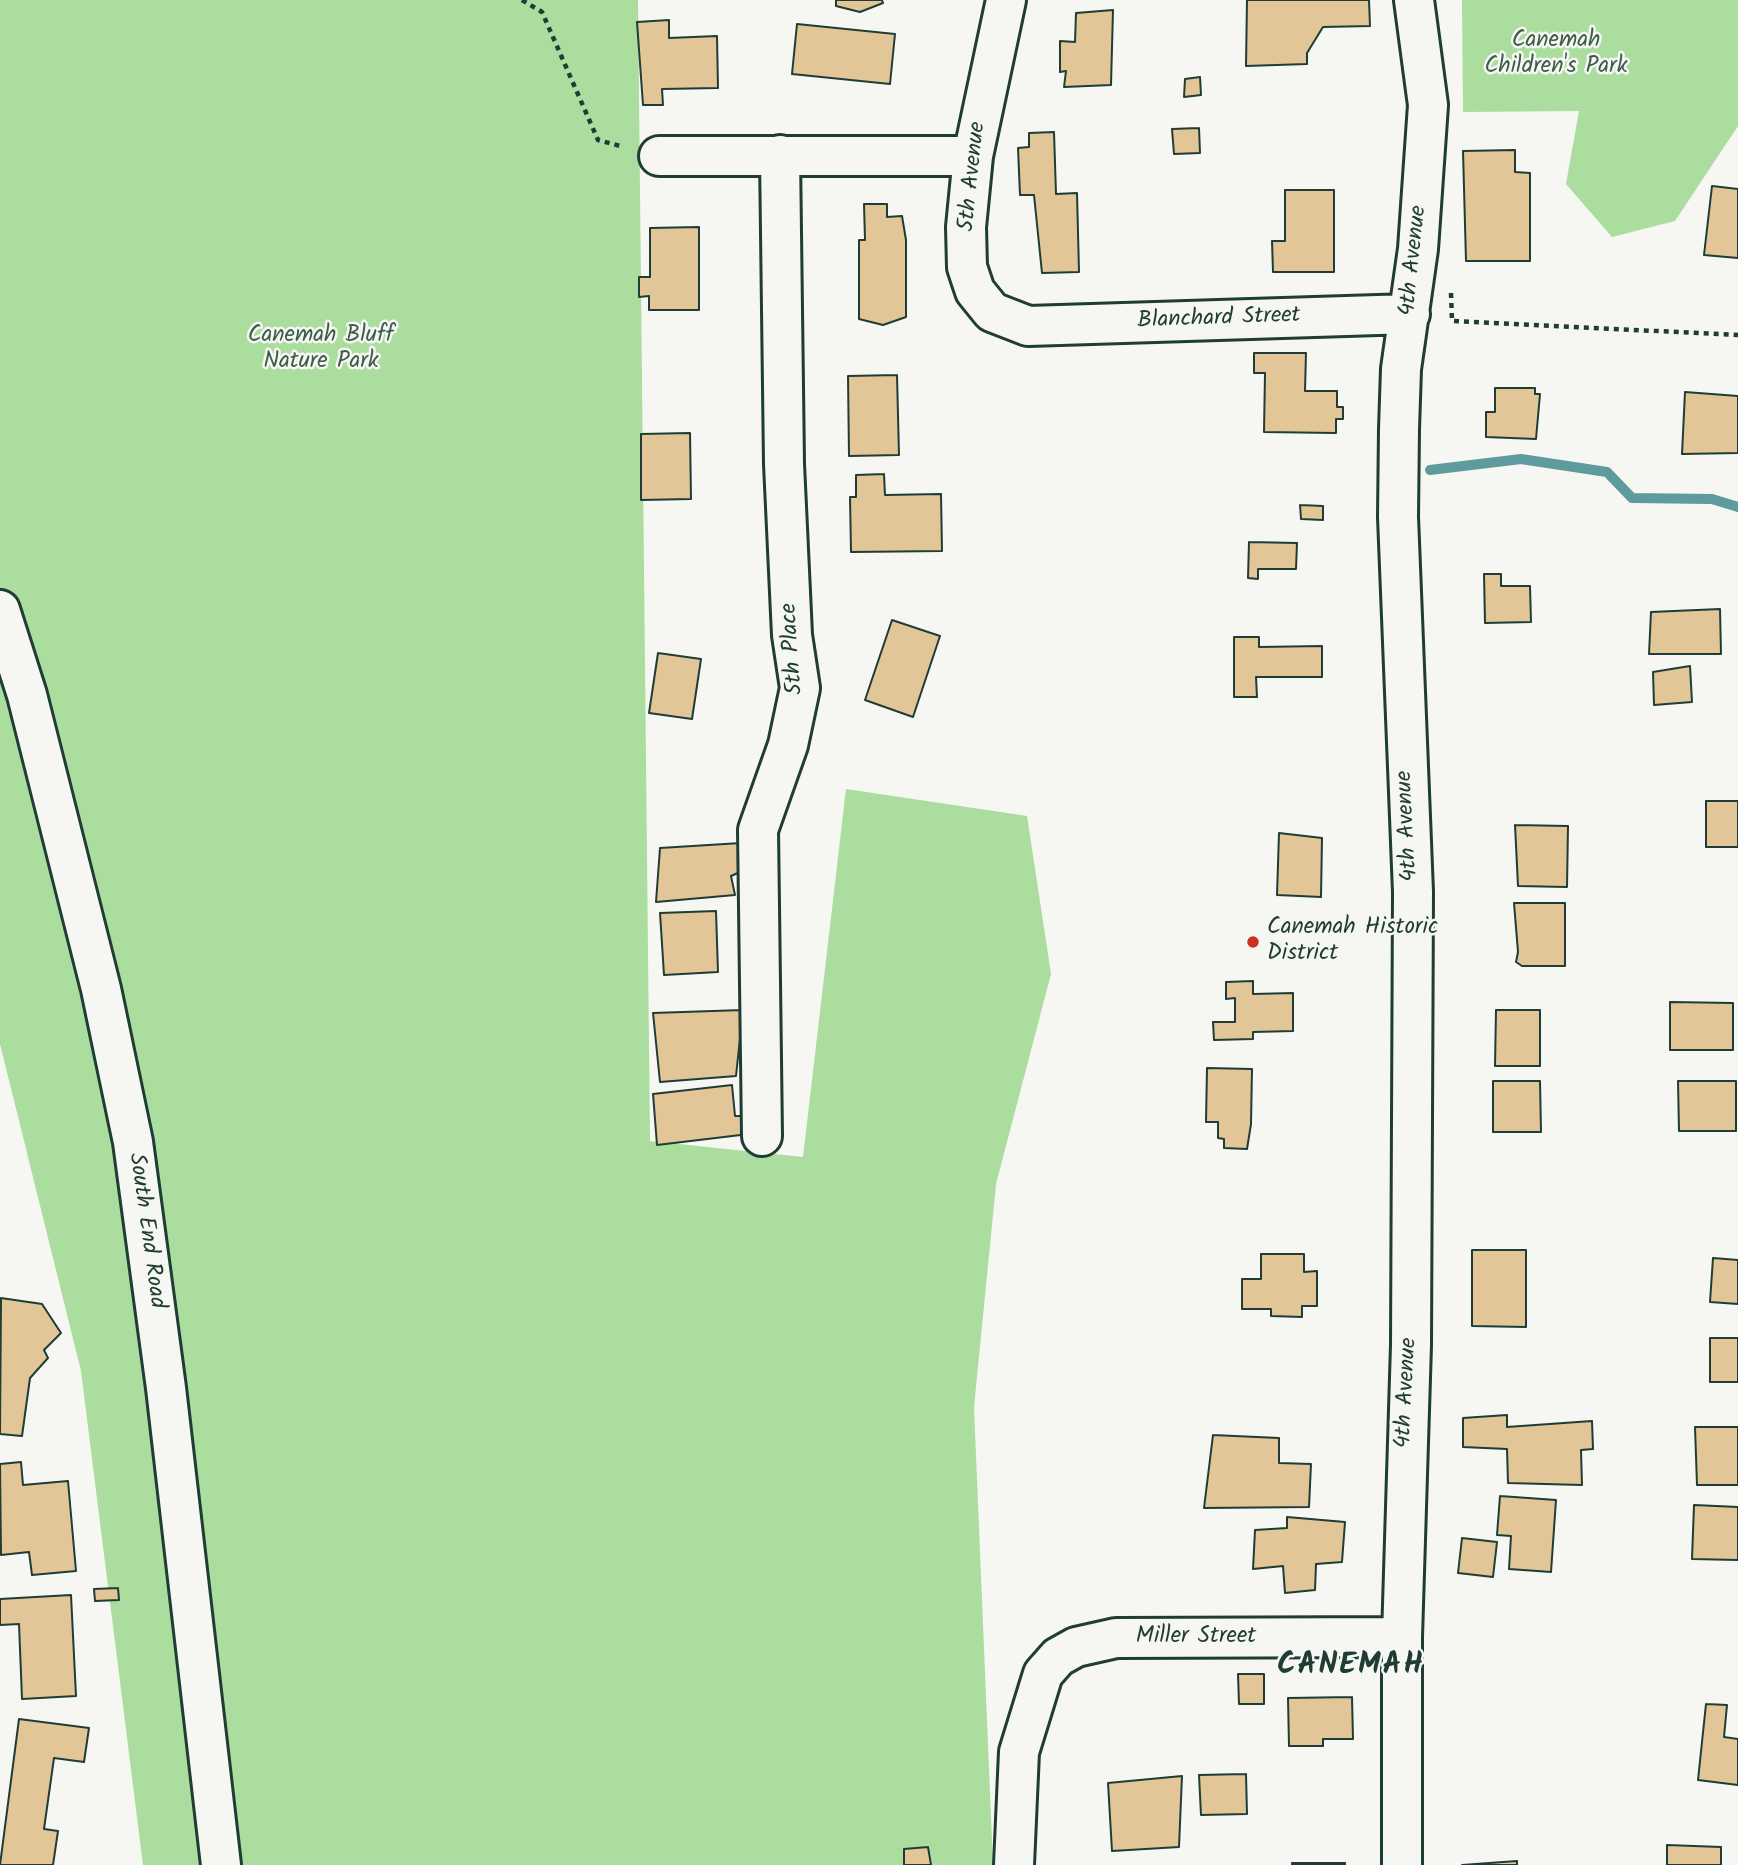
<!DOCTYPE html>
<html>
<head>
<meta charset="utf-8">
<style>
  body { margin:0 }
  canvas { display:block; background:#f6f6f2 }
</style>
</head>
<body>
<canvas width="1738" height="1865"></canvas>
<script>
const context = document.querySelector('canvas').getContext('2d');
context.lineJoin = 'round';
function paint(path, color) { context.fillStyle = color; context.fill(path, 'evenodd'); }
const toPath = rows => new Path2D(rows.map(r => 'M' + r).join(''));
function strokePath(path, color, width, dash) { context.strokeStyle = color; context.lineWidth = width; context.lineCap = dash ? 'butt' : 'round'; context.setLineDash(dash || []); context.stroke(path); }
function write(font, color, halo, rows, align = 'center') {
  context.font = font + ' Kalam,sans-serif'; context.lineWidth = 5; context.setLineDash([]); context.textBaseline = 'middle'; context.strokeStyle = halo; context.fillStyle = color; for (const [text, x, y, turn = 0] of rows) {
    context.save(); context.translate(x, y); context.rotate((+turn || 0) * Math.PI / 180); context.textAlign = isNaN(turn) ? turn : align; if (halo) context.strokeText(text, 0, 0); context.fillText(text, 0, 0); context.restore();
  }
}
paint(toPath([
  [0,0,638,0,650,1141,803,1157,846,789,1027,816,1051,974,996,1184,974,1407,993,1865,143,1865,81,1371,0,1044],
  [1462,0,1738,0,1738,126,1675,221,1612,237,1566,184,1579,111,1463,112]
]), '#abdd9e');
strokePath(toPath([
  [1430,470,1521,459,1607,472,1632,498,1712,499,1738,507]
]), '#5e9b9c', 10);
const building = toPath([
  [836,0,882,0,883,3,860,12,836,6,836,0],
  [1247,0,1369,0,1370,26,1323,27,1307,53,1307,64,1246,66,1247,0],
  [1113,10,1111,85,1064,87,1066,71,1060,72,1060,41,1075,42,1076,13,1113,10],
  [669,20,669,38,717,36,718,88,662,89,663,105,643,105,637,22,669,20],
  [797,24,895,34,890,84,792,74,797,24],
  [1200,77,1201,95,1184,97,1185,79,1200,77],
  [1199,128,1200,153,1174,154,1172,129,1199,128],
  [1054,132,1056,194,1077,193,1079,272,1042,273,1034,195,1020,195,1018,148,1029,147,1029,133,1054,132],
  [1515,150,1515,172,1530,173,1530,261,1466,261,1463,151,1515,150],
  [1712,186,1738,189,1738,258,1704,255,1712,186],
  [1285,190,1334,190,1334,272,1273,272,1272,241,1285,241,1285,190],
  [864,204,887,204,887,217,902,216,906,240,906,317,883,325,859,319,859,240,865,240,864,204],
  [699,227,699,310,649,310,649,296,639,297,639,277,650,277,650,228,699,227],
  [1254,353,1306,353,1305,391,1337,391,1337,407,1343,407,1343,419,1336,419,1336,433,1264,432,1265,373,1254,373,1254,353],
  [897,375,899,455,849,456,848,376,897,375],
  [1495,388,1535,388,1535,394,1540,394,1536,439,1486,437,1486,412,1495,412,1495,388],
  [1685,392,1738,396,1738,453,1682,454,1685,392],
  [690,433,691,499,641,500,641,434,690,433],
  [884,474,885,495,941,494,942,551,851,552,850,497,856,497,856,475,884,474],
  [1300,505,1323,506,1323,520,1301,519,1300,505],
  [1249,542,1297,543,1296,569,1258,569,1258,579,1248,578,1249,542],
  [1484,574,1501,574,1501,586,1530,586,1531,622,1485,623,1484,574],
  [1720,609,1721,654,1649,654,1651,612,1720,609],
  [892,620,940,636,913,717,865,700,892,620],
  [1234,637,1259,637,1259,647,1322,646,1322,677,1256,677,1257,697,1234,697,1234,637],
  [658,653,701,659,692,719,649,713,658,653],
  [1690,666,1692,702,1654,705,1653,672,1690,666],
  [1706,801,1738,801,1738,847,1706,847,1706,801],
  [1515,825,1568,826,1567,887,1518,886,1515,825],
  [1279,833,1322,838,1321,897,1277,895,1279,833],
  [741,843,740,872,731,876,735,895,656,902,660,848,741,843],
  [1514,903,1565,903,1565,966,1522,966,1516,962,1518,952,1514,903],
  [716,911,718,972,664,975,660,913,716,911],
  [1253,981,1253,994,1293,993,1293,1031,1253,1032,1253,1039,1214,1040,1213,1022,1235,1022,1235,998,1226,999,1226,982,1253,981],
  [1670,1002,1733,1003,1733,1050,1670,1050,1670,1002],
  [743,1010,736,1076,660,1082,653,1013,743,1010],
  [1496,1010,1540,1010,1540,1066,1495,1066,1496,1010],
  [1207,1068,1252,1069,1251,1124,1247,1149,1224,1148,1224,1139,1218,1138,1218,1122,1206,1122,1207,1068],
  [1493,1081,1540,1081,1541,1132,1493,1132,1493,1081],
  [1678,1081,1736,1081,1736,1131,1679,1131,1678,1081],
  [732,1085,735,1116,750,1116,749,1134,657,1145,653,1094,732,1085],
  [1472,1250,1526,1250,1526,1327,1472,1326,1472,1250],
  [1261,1254,1304,1254,1304,1272,1317,1271,1317,1306,1302,1306,1302,1317,1271,1316,1271,1309,1242,1309,1242,1279,1261,1279,1261,1254],
  [1713,1258,1738,1260,1738,1304,1710,1302,1713,1258],
  [1,1298,42,1304,61,1333,44,1350,48,1358,30,1378,22,1436,0,1434,1,1298],
  [1710,1338,1738,1338,1738,1382,1710,1382,1710,1338],
  [1507,1415,1507,1427,1592,1421,1593,1449,1581,1450,1582,1485,1508,1483,1507,1449,1463,1447,1463,1418,1507,1415],
  [1695,1427,1738,1427,1738,1485,1697,1485,1695,1427],
  [1213,1435,1279,1438,1279,1463,1311,1464,1309,1507,1204,1508,1213,1435],
  [21,1462,23,1485,68,1481,76,1571,32,1575,29,1552,1,1555,0,1464,21,1462],
  [1500,1496,1556,1500,1551,1572,1509,1569,1511,1536,1497,1535,1500,1496],
  [1694,1505,1738,1507,1738,1560,1692,1559,1694,1505],
  [1287,1517,1345,1522,1342,1562,1316,1564,1315,1590,1285,1593,1283,1566,1253,1569,1255,1530,1287,1528,1287,1517],
  [1462,1538,1497,1542,1493,1577,1458,1573,1462,1538],
  [118,1588,119,1600,95,1601,94,1589,118,1588],
  [71,1595,76,1696,22,1699,19,1624,0,1625,0,1599,71,1595],
  [1238,1674,1264,1674,1264,1704,1239,1704,1238,1674],
  [1352,1697,1353,1739,1323,1739,1323,1746,1289,1746,1288,1698,1352,1697],
  [1706,1704,1727,1705,1724,1737,1738,1739,1738,1785,1698,1780,1706,1704],
  [19,1719,89,1728,84,1762,54,1758,44,1829,58,1831,53,1865,0,1865,19,1719],
  [1246,1774,1247,1814,1201,1815,1199,1775,1246,1774],
  [1182,1776,1179,1847,1112,1851,1108,1783,1182,1776],
  [1667,1845,1721,1847,1721,1865,1667,1865,1667,1845],
  [928,1847,931,1865,904,1865,904,1849,928,1847],
  [1517,1861,1517,1865,1462,1865,1517,1861],
  [1292,1863,1345,1863,1345,1865,1292,1865,1292,1863]
]);
paint(building, '#e3c697');
strokePath(building, '#1f3d34', 2);
const minor = toPath([
  [1006,0,973,156,966,227,967,267,975,291,992,312,1028,326,1410,314],
  [659,156,973,156],
  [762,1136,758,830,788,745,800,688,792,635,784,464,780,155],
  [1014,1865,1019,1752,1043,1674,1058,1657,1076,1647,1116,1638,1402,1637],
  [1402,1865,1402,1637,1411,1345,1413,892,1398,517,1399,429,1401,369,1418,249,1428,105,1414,0]
]);
const major = toPath([
  [0,610,27,695,101,989,133,1142,166,1388,221,1865]
]);
strokePath(minor, '#1f3d34', 44);
strokePath(major, '#1f3d34', 44);
strokePath(toPath([
  [522,0,542,12,598,140,624,147],
  [1451,293,1452,321,1738,335]
]), '#1f3d34', 4.5, [5, 5]);
strokePath(minor, '#f6f6f2', 38);
strokePath(major, '#f6f6f2', 38);
for (const [x, y, r, color] of [
  [1253,942,7,"#c8321e"]
]) { const dot = new Path2D(); dot.arc(x, y, r, 0, 2 * Math.PI); context.fillStyle = color; context.fill(dot); strokePath(dot, '#f6f6f2', 2.5); }
write('23px', '#3b5d49', '#f6f6f2', [
  ["Canemah",1556,42],
  ["Children's Park",1556,68],
  ["Canemah Bluff",321,337],
  ["Nature Park",321,363]
]);
write('23px', '#1f3d34', '#f6f6f2', [
  ["5th Avenue",974,177,-84],
  ["4th Avenue",1415,261,-84],
  ["Blanchard Street",1219,320,-2],
  ["5th Place",794,649,-94],
  ["4th Avenue",1409,826,-93],
  ["South End Road",145,1231,82],
  ["4th Avenue",1408,1393,-87],
  ["Miller Street",1196,1638]
]);
write('23px', '#1f3d34', '#f6f6f2', [
  ["Canemah Historic",1267,929],
  ["District",1267,955]
], 'left');
context.letterSpacing = '2px';
write('bold 30px', '#1f3d34', '#f6f6f2', [
  ["CANEMAH",1351,1668]
]);
context.letterSpacing = '0px';
</script>
</body>
</html>
